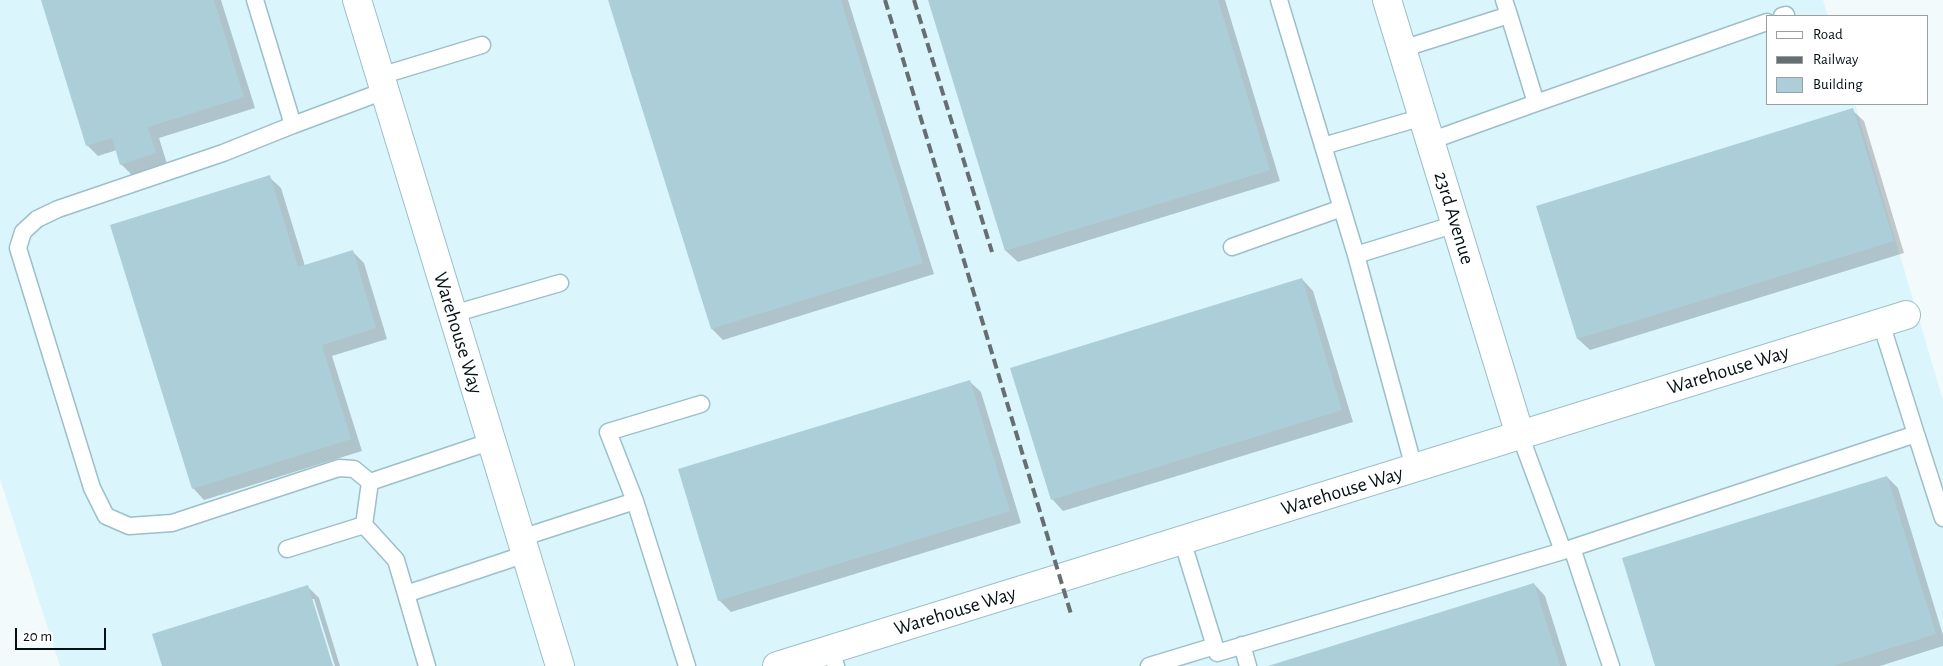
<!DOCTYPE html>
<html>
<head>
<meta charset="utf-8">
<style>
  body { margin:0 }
  #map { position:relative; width:1943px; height:666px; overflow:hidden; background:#f3fafc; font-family:"Alegreya Sans",sans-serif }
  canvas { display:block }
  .legend { position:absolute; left:1766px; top:15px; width:162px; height:90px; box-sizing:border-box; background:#fff; border:1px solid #9b9fa1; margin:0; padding:6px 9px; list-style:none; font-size:15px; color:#041013 }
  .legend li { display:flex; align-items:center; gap:10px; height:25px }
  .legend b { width:25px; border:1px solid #9b9fa1 }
  .scale { position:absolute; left:15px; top:628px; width:91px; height:22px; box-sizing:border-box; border:2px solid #041013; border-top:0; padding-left:6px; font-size:15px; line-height:18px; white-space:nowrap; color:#041013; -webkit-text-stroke:4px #fff; paint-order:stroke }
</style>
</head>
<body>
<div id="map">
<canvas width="1943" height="666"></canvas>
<ul class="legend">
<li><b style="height:6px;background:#fff"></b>Road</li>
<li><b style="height:6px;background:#656f72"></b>Railway</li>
<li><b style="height:14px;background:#acced8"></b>Building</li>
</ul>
<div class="scale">20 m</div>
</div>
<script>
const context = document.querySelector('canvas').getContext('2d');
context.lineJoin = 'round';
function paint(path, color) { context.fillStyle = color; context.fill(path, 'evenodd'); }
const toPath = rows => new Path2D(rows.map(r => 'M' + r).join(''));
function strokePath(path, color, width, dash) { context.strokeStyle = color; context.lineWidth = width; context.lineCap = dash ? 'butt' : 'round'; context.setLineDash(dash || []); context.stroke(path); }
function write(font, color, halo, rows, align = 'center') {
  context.font = font + ' "Alegreya Sans",sans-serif'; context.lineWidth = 5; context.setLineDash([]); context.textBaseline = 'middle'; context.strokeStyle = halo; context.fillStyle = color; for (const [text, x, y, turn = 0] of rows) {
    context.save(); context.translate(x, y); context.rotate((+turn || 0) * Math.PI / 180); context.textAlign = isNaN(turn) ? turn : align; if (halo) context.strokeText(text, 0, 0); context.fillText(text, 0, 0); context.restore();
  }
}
paint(toPath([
  [0,0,1823,0,1828,16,1767,16,1767,104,1855,104,1943,400,1943,666,60,666,0,479]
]), '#dbf5fd');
paint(toPath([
  [42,0,221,0,255,108,159,138,167,164,132,175,121,164,117,150,98,156,87,145],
  [609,0,848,0,934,274,723,340,712,329],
  [929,0,1225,0,1280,181,1018,262,1006,251],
  [1852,110,1864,121,1904,253,1590,350,1578,339,1538,207],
  [269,177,281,188,305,266,352,251,364,263,387,339,332,356,362,451,204,500,193,488],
  [1302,279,1313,291,1353,422,1063,511,1052,499],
  [969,381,981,392,1021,523,731,612,719,600],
  [1887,477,1898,488,1943,635,1943,646,1880,666,1657,666],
  [1534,584,1545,596,1567,666,1270,666],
  [308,587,319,598,340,666,335,666,314,599,311,599,332,666,163,666]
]), '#0003');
paint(toPath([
  [41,0,214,0,244,97,148,127,156,153,120,165,112,138,86,146],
  [608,0,841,0,923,263,711,329],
  [928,0,1218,0,1270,170,1005,251],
  [1853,108,1894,241,1577,339,1536,206],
  [270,175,298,267,353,250,376,328,322,345,351,439,192,489,110,225],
  [1302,278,1342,410,1051,500,1010,368],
  [970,380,1010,511,718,601,678,469],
  [1887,476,1936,634,1833,666,1655,666,1622,558],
  [1534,583,1560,666,1268,666],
  [308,585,333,666,162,666,152,634]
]), '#acced8');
const service = toPath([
  [255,0,293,125,384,91],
  [1279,0,1356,255],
  [1782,16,1786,15],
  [1402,49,1509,15,1504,0],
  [380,76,482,45],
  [1536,103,1767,22],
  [293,125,223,153,58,209,37,219,23,232,18,248,92,488,106,516,129,526,172,523,339,468,354,469,370,482],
  [1430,141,1536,103,1509,15],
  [1323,146,1423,117],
  [1232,247,1342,208],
  [453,314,560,283],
  [1916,434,1943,518],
  [1520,435,1563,551,1916,434,1881,323],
  [1414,468,1356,255,1456,224],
  [635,501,608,432,701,404],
  [364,525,396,560,406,594,526,554],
  [521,538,635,501,687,666],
  [1182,540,1217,653,1563,551],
  [1572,548,1611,666],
  [287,549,364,525,370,482,492,441],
  [406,594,427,666],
  [1242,645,1248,666],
  [831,649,836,666],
  [1149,666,1215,646]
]);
const minor = toPath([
  [357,0,560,666],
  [1387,0,1520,435],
  [777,666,1906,315]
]);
strokePath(service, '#9cbfc8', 19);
strokePath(minor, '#9cbfc8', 30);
strokePath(service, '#fff', 16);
strokePath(minor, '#fff', 28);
strokePath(toPath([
  [885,0,1071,614],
  [914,0,992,252]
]), '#656f72', 4, [10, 5]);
write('20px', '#041013', '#fff', [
  ["23rd Avenue",1454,218,73],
  ["Warehouse Way",458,333,73],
  ["Warehouse Way",1728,370,-17],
  ["Warehouse Way",1342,491,-17],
  ["Warehouse Way",955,611,-17]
]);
</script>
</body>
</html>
